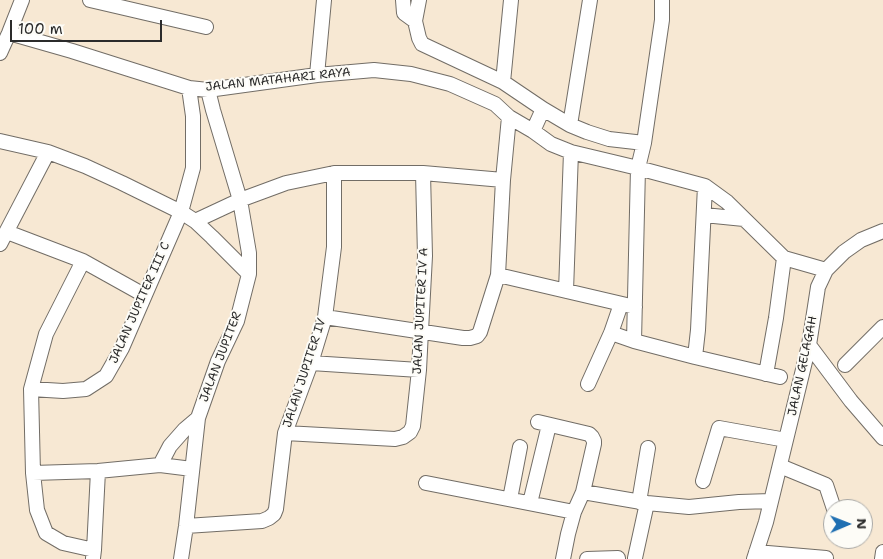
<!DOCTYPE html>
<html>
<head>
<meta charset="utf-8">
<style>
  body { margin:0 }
  #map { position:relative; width:883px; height:559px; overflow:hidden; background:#f7e8d3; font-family:"Shantell Sans",sans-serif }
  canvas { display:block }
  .north { position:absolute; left:823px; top:499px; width:50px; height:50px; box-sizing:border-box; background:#fdfcf7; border:1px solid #a9a8a5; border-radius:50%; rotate:89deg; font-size:14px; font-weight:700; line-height:20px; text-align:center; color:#2b2b2b }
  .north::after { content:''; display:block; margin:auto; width:18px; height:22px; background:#1f6fb2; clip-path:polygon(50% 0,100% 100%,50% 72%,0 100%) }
  .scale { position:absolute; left:10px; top:20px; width:152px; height:22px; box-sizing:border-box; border:2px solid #2b2b2b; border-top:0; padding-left:6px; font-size:15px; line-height:18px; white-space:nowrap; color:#2b2b2b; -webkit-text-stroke:4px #fdfcf7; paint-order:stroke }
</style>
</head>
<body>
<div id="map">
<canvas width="883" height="559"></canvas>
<div class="north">N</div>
<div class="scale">100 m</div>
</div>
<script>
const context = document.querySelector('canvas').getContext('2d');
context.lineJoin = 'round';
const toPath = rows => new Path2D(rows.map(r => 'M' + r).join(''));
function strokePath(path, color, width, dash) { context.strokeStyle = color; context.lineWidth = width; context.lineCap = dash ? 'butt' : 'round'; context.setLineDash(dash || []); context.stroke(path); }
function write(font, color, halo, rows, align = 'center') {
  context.font = font + ' "Shantell Sans",sans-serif'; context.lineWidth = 4; context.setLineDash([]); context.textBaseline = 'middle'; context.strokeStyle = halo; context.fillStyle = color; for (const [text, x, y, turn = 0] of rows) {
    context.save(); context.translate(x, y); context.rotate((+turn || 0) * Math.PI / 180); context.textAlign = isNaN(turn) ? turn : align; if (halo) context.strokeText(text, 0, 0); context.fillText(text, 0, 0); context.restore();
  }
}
const minor = toPath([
  [90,0,206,27],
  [403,0,404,13,415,21],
  [419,0,415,21,419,38,422,44,503,82,543,109],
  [9,33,72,51,189,88,208,90,317,75,374,70,411,74,450,84,495,104,509,117,533,131,551,144,571,152,638,168,634,341],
  [0,53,9,33,22,0],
  [317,75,324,0],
  [503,82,511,0],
  [570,125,590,0],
  [533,131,543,109,570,125,587,132,609,139,644,143,638,168,705,186,727,202,784,258,826,270],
  [0,141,48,152,85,166,122,183,181,212,195,221,212,237,249,274],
  [644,143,662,20,662,0],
  [704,215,744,219],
  [195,221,240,200,286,183,334,173,423,173,503,180],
  [7,232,83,261,144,295],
  [0,244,48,152],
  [83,261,46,334,31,389,33,473,37,510,46,533,63,543,94,550],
  [498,275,635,307],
  [566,291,571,152],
  [325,317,463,338,470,338,477,336,480,332,498,275,503,180,509,117],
  [611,333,634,341,695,357,780,377],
  [809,345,851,401,883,438],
  [695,357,698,330,705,186],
  [311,363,419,370],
  [845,365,883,327],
  [766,374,776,318,784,258],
  [588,384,611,333,621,304],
  [31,389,63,391,86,389,106,376,122,348,181,212,193,168,193,116,189,88],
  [538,422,589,434,592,437,594,441,594,444,583,492],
  [285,433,395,439,403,437,410,432,413,426,419,370,421,331,425,256,423,173],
  [160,465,170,446,185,429,198,418],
  [780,466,826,485,834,509],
  [33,473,98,471,160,465,192,469],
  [703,481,719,428,786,440],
  [426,483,574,512],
  [510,499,520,447],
  [639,502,648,448],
  [530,503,549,425],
  [186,526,262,521,269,518,274,514,276,509,285,433,311,363,325,317,334,247,334,173],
  [756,552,826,558],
  [93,558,94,550,98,471],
  [635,558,647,503],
  [181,559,186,526,198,418,218,361,237,321,249,274,249,253,240,200,213,110,208,90],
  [563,559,568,534,574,512,583,492,647,503,689,507,739,502,771,501],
  [587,559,618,558],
  [754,559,766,522,809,345,818,287,826,270,844,252,861,240,883,231],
  [882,559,883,552]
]);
strokePath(minor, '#726d66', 16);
strokePath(minor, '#fff', 14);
write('12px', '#2b2b2b', '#fdfcf7', [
  ["JALAN MATAHARI RAYA",278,80,-6],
  ["JALAN JUPITER III C",140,303,-66],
  ["JALAN JUPITER IV A",421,311,-87],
  ["JALAN JUPITER",221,357,-69],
  ["JALAN GELAGAH",803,366,-78],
  ["JALAN JUPITER IV",305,373,-72]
]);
</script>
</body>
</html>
